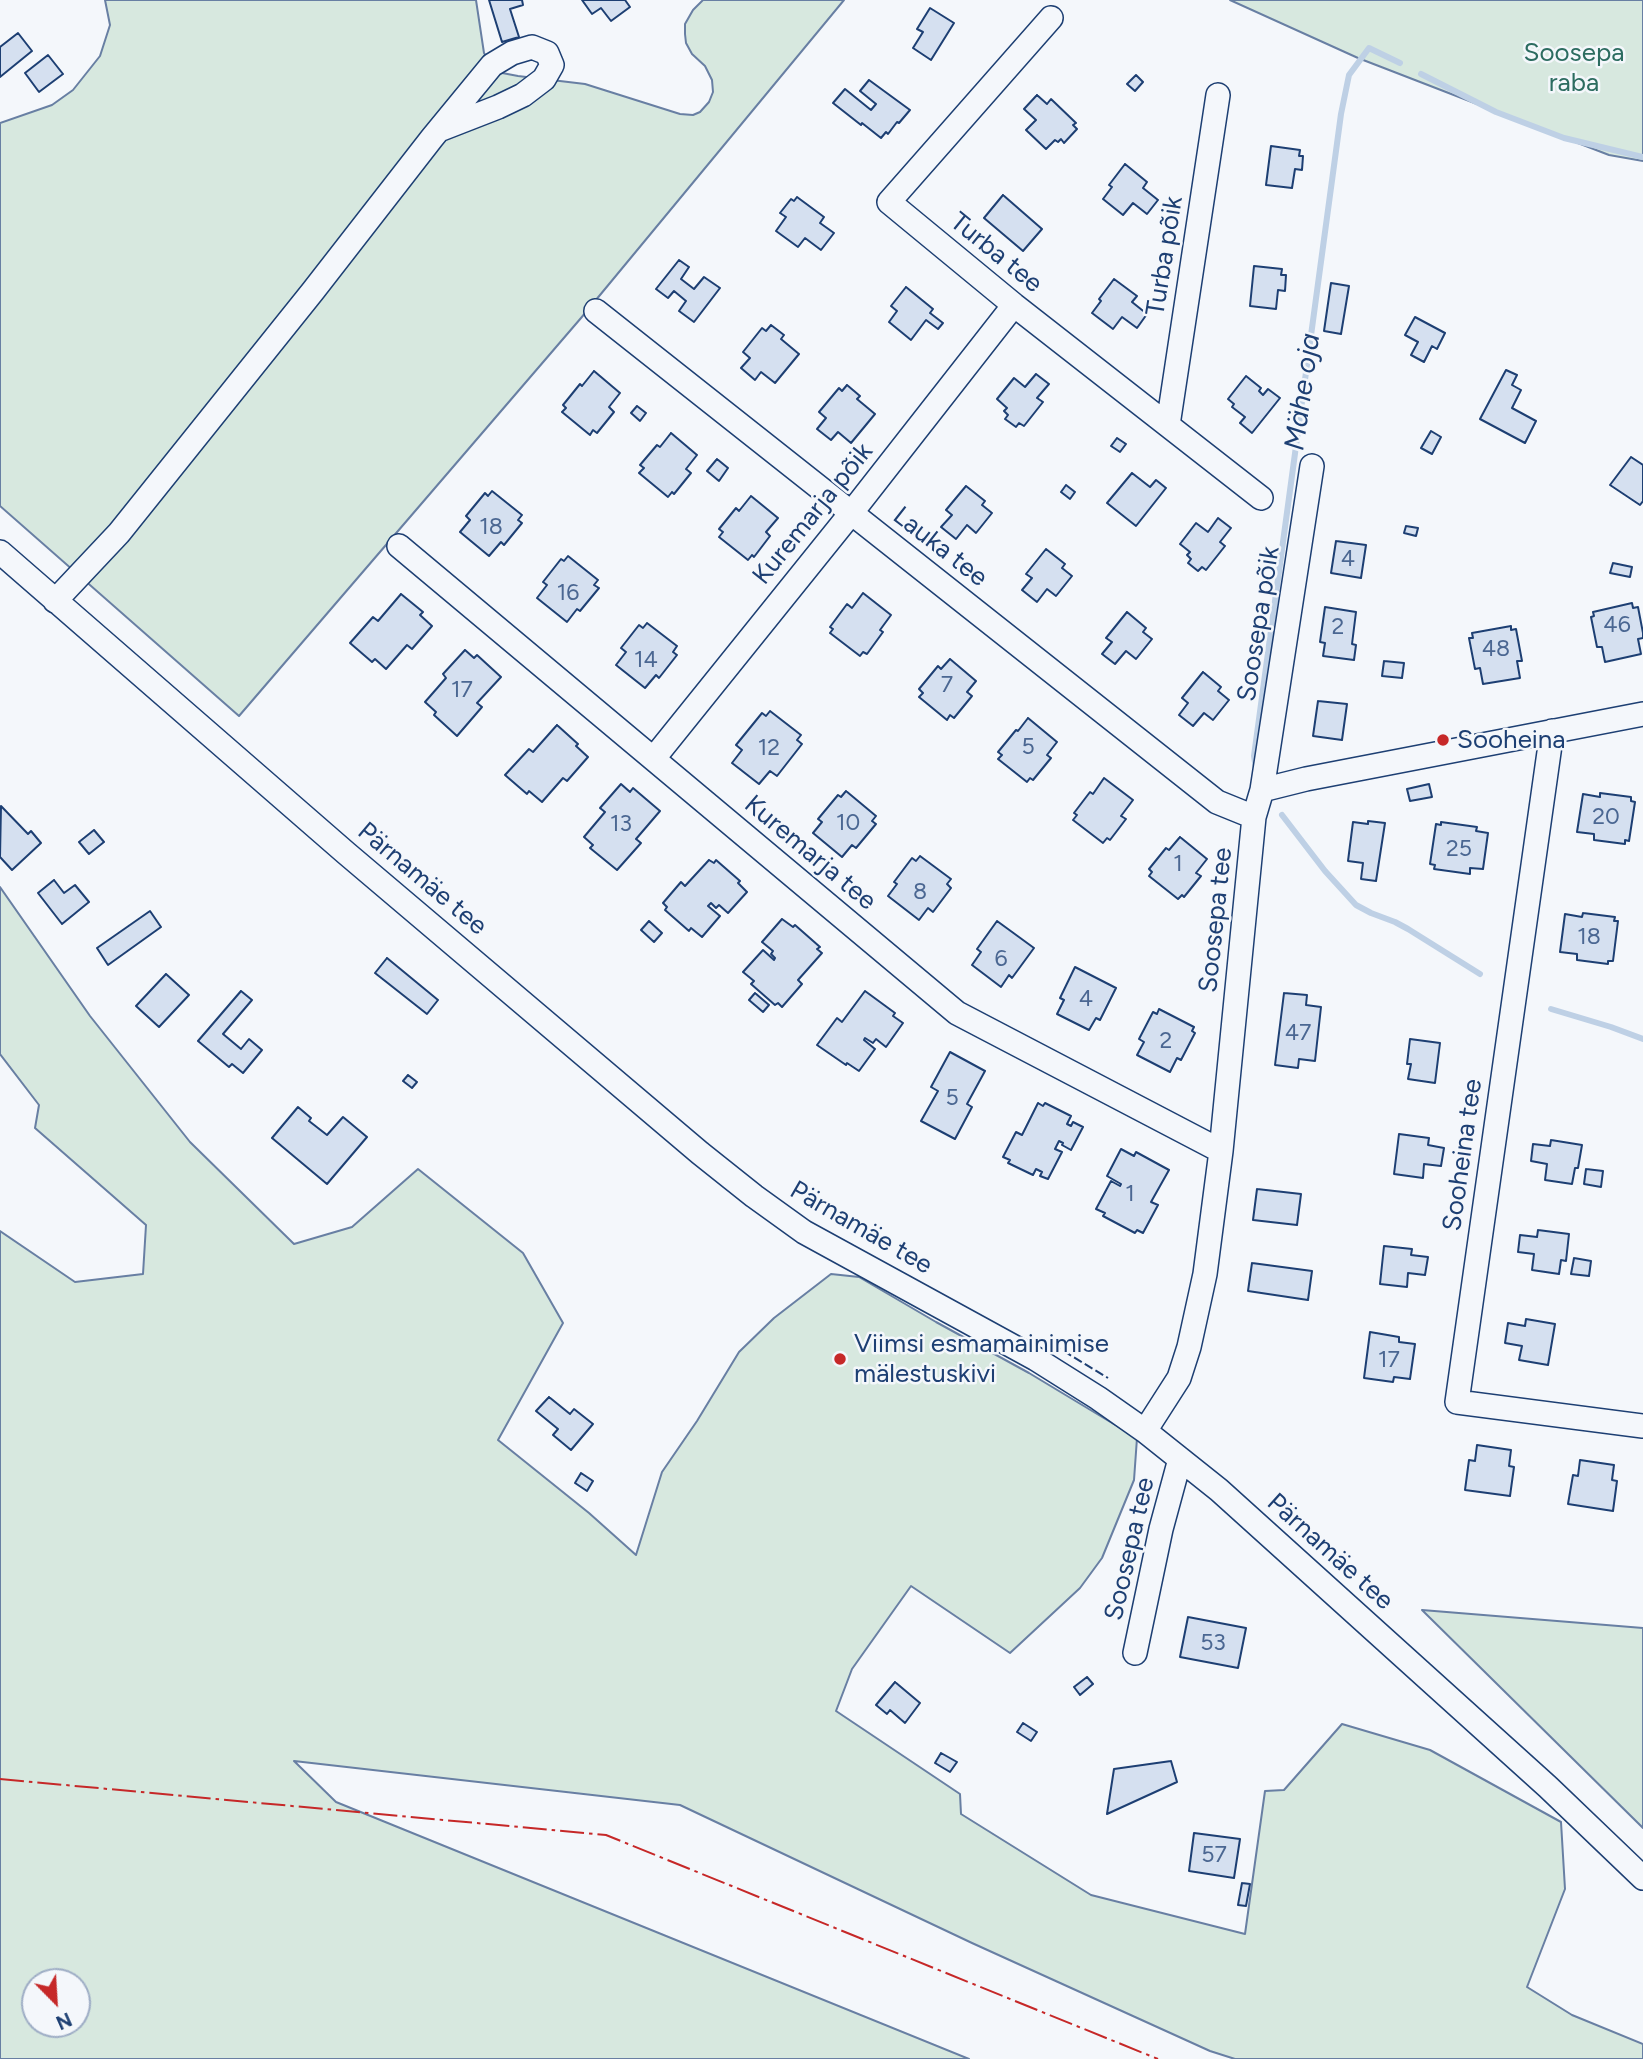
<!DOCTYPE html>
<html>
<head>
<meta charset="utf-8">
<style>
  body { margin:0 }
  #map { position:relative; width:1643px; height:2059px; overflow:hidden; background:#f4f7fb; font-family:Figtree,sans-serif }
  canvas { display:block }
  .north { position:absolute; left:21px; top:1968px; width:70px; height:70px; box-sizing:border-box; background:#f4f7fb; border:2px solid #9eadc5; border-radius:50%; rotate:156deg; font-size:19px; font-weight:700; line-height:28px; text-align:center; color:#1d3f73 }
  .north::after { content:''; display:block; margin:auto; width:24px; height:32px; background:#c62828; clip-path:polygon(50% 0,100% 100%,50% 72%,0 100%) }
</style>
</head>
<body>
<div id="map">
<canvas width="1643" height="2059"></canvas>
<div class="north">N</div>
</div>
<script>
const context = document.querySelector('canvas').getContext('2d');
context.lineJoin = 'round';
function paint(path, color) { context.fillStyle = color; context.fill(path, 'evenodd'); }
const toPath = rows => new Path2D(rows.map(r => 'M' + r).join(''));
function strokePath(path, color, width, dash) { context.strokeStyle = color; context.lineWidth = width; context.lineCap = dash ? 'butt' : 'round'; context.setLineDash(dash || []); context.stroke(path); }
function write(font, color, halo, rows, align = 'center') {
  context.font = font + ' Figtree,sans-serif'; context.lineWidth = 5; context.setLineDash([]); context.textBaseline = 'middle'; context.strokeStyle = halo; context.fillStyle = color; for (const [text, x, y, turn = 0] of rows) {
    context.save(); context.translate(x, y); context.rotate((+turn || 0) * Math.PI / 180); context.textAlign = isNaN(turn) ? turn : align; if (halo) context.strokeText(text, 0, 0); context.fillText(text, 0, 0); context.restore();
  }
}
const green = toPath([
  [105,0,476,0,484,53,497,72,518,76,585,84,680,114,693,115,700,112,709,102,713,92,712,80,705,66,692,54,686,43,685,34,685,24,693,10,703,0,844,0,581,318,239,716,0,506,0,123,52,105,73,90,100,56,110,25,105,0],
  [1230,0,1643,0,1643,161,1609,155,1358,58,1230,0],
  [0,887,90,1016,190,1142,294,1244,352,1227,418,1169,523,1253,563,1323,498,1440,589,1513,636,1555,662,1472,697,1421,739,1352,774,1318,831,1274,859,1277,936,1322,1029,1373,1137,1438,1134,1480,1102,1558,1080,1588,1010,1653,911,1586,852,1669,836,1711,960,1794,961,1814,1091,1895,1245,1934,1265,1791,1284,1790,1342,1724,1430,1750,1561,1822,1565,1889,1527,1987,1572,2015,1643,2044,1643,2059,1235,2059,1210,2051,972,1943,680,1805,294,1761,336,1802,969,2059,0,2059,0,1231,75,1282,143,1274,146,1225,35,1128,39,1105,0,1054,0,887],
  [35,1982,77,1982,77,2024,35,2024,35,1982],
  [1422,1610,1643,1628,1643,1828,1422,1610]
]);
paint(green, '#d7e8df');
strokePath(green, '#687fa3', 2);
strokePath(toPath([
  [1421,74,1496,112,1564,138,1643,157],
  [1256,769,1254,756,1341,114,1349,75,1369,48,1400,63],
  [1282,815,1325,871,1356,905,1371,913,1395,922,1408,929,1480,974],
  [1551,1009,1611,1027,1643,1039]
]), '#bed0e5', 6);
const building = toPath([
  [489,0,522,0,523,5,510,9,519,37,502,42,489,0],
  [582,0,625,0,630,7,611,21,601,8,592,14,582,0],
  [930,8,954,23,931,60,913,48,923,32,917,29,930,8],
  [18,33,32,51,0,77,0,47,18,33],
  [48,55,63,74,39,92,25,73,48,55],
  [1136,75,1143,82,1135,91,1127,84,1136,75],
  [869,80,910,110,899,123,897,122,888,134,886,132,881,138,862,123,861,125,833,103,845,89,871,110,876,104,860,91,869,80],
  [1037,95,1047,104,1051,99,1076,123,1073,125,1077,129,1064,143,1061,139,1058,142,1055,140,1046,149,1026,130,1036,120,1024,109,1037,95],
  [1271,146,1300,150,1299,156,1303,156,1302,170,1295,169,1292,188,1266,185,1271,146],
  [1125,164,1147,182,1143,188,1158,200,1147,214,1133,203,1123,215,1103,199,1112,187,1109,185,1125,164],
  [1003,195,1042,229,1023,251,984,218,1003,195],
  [797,197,824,217,820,223,834,233,821,250,805,238,798,247,776,231,786,217,780,213,791,199,794,201,797,197],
  [679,260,689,267,681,279,694,289,704,277,720,288,694,322,679,311,686,301,674,291,668,298,656,289,679,260],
  [1254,266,1282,269,1281,275,1286,275,1285,291,1278,290,1276,309,1250,306,1254,266],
  [1114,279,1137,296,1132,302,1147,314,1137,328,1122,317,1113,329,1092,313,1101,301,1099,299,1114,279],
  [1331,283,1349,286,1341,334,1324,331,1331,283],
  [906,287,933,309,930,313,943,323,938,329,926,320,911,340,889,322,897,311,891,306,906,287],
  [1415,317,1445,333,1437,349,1432,346,1424,362,1411,355,1418,342,1405,335,1415,317],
  [771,325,784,335,781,339,799,354,775,383,761,372,755,380,741,368,750,358,743,352,762,328,766,331,771,325],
  [1506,370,1517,375,1512,385,1521,390,1512,408,1536,421,1525,443,1480,419,1506,370],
  [594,371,620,393,609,407,614,412,597,433,593,430,590,435,562,412,566,408,563,405,580,384,582,386,594,371],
  [1036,374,1049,384,1037,398,1043,402,1024,426,1019,423,1016,427,1005,419,1008,415,1004,411,1007,408,997,399,1014,378,1025,387,1036,374],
  [1246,376,1261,388,1259,391,1263,395,1268,389,1280,398,1252,433,1240,423,1245,417,1232,407,1234,404,1228,399,1246,376],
  [847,385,860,396,857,399,875,414,851,443,838,432,831,440,817,429,826,418,819,412,839,388,842,391,847,385],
  [637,406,646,413,640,421,631,413,637,406],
  [1431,431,1441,437,1432,454,1421,448,1431,431],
  [671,433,697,455,686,469,691,473,674,494,672,492,668,497,639,473,644,468,640,465,657,445,660,447,671,433],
  [1117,438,1126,444,1120,452,1111,446,1117,438],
  [1631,457,1643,465,1643,501,1640,505,1610,485,1631,457],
  [717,459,728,468,719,481,707,471,717,459],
  [1132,473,1150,487,1156,480,1166,488,1136,526,1107,503,1132,473],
  [1066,485,1075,492,1070,499,1061,492,1066,485],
  [966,486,985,501,982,505,992,513,976,533,967,525,956,539,941,527,952,515,946,510,966,486],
  [492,491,522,515,518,520,522,523,504,545,501,542,489,556,460,532,470,520,466,516,485,493,488,496,492,491],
  [751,496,778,518,766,532,770,536,754,557,752,555,748,560,719,537,723,532,719,529,736,508,739,511,751,496],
  [1218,518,1231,528,1220,542,1225,546,1206,570,1202,567,1198,571,1188,563,1191,559,1187,555,1190,552,1180,544,1196,523,1208,532,1218,518],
  [1406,526,1418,528,1416,536,1404,533,1406,526],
  [1336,541,1366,545,1361,578,1331,573,1336,541],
  [1046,549,1065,564,1062,568,1072,576,1056,596,1047,589,1037,602,1022,590,1032,578,1026,574,1046,549],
  [568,556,598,580,594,585,599,588,580,611,577,609,567,622,537,598,547,585,543,582,561,559,564,561,568,556],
  [1613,563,1632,567,1630,577,1610,573,1613,563],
  [863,593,891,615,880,630,883,632,867,654,863,652,860,656,830,633,833,629,830,627,847,604,852,608,863,593],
  [401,594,423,612,420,615,432,626,412,649,407,645,386,669,375,659,372,662,350,643,373,617,378,621,401,594],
  [1632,603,1633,608,1638,607,1643,633,1643,638,1638,639,1641,654,1605,662,1602,647,1597,647,1591,617,1594,616,1593,612,1632,603],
  [1325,607,1356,612,1352,644,1356,645,1354,660,1323,656,1325,643,1320,642,1325,607],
  [1127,612,1146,628,1143,632,1152,639,1136,659,1126,651,1115,664,1102,654,1112,642,1106,638,1127,612],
  [647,623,677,646,673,652,677,655,659,678,656,675,645,688,616,665,626,652,621,648,639,625,643,628,647,623],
  [1511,626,1511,630,1516,629,1522,661,1517,661,1520,678,1483,684,1480,668,1475,669,1469,638,1473,638,1472,633,1511,626],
  [465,650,474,658,477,655,501,677,477,703,482,707,457,736,434,715,436,712,425,702,446,678,443,674,465,650],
  [950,659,976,681,967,692,972,696,954,718,950,715,947,720,919,697,923,693,919,689,938,666,941,669,950,659],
  [1384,661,1404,663,1402,678,1382,676,1384,661],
  [1203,672,1221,687,1218,691,1229,700,1213,720,1204,713,1193,726,1179,715,1188,703,1182,698,1203,672],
  [1318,701,1347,704,1342,740,1313,736,1318,701],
  [770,711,801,735,797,740,802,744,777,776,770,771,759,784,732,763,742,750,736,745,762,713,766,716,770,711],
  [1028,718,1057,742,1047,755,1051,758,1033,780,1030,778,1027,782,998,759,1002,755,998,752,1016,730,1018,731,1028,718],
  [557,725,578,744,576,746,588,757,567,781,563,778,542,802,529,791,527,794,505,775,529,749,533,752,557,725],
  [1104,778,1133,800,1121,816,1126,819,1110,840,1107,838,1103,843,1073,820,1077,815,1074,813,1090,792,1093,794,1104,778],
  [621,784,630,792,633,788,660,811,636,839,641,843,617,870,590,848,593,845,584,837,605,812,600,808,621,784],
  [1429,784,1432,797,1410,801,1407,789,1429,784],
  [846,791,876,816,872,821,876,824,856,848,852,845,842,857,813,833,822,822,818,819,838,795,841,797,846,791],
  [1600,793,1631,797,1631,801,1635,802,1629,841,1625,840,1625,844,1594,840,1594,834,1577,832,1583,794,1600,797,1600,793],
  [1,806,28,834,31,831,41,843,12,870,0,857,1,806],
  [1368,821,1385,823,1376,881,1361,879,1363,863,1348,861,1353,822,1368,824,1368,821],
  [1441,822,1477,827,1476,831,1488,833,1483,869,1470,868,1470,874,1434,869,1435,865,1430,864,1436,824,1441,825,1441,822],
  [94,830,104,842,89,854,79,842,94,830],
  [1180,837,1207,859,1196,873,1201,876,1184,897,1182,895,1178,899,1149,876,1152,872,1149,869,1166,848,1169,850,1180,837],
  [920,856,951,879,947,884,951,888,933,912,928,908,919,920,888,896,897,884,894,882,912,858,916,861,920,856],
  [709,860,714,863,716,860,740,881,738,883,747,892,728,913,719,905,716,908,711,903,708,906,720,916,702,937,691,928,689,931,665,910,667,907,663,903,681,882,685,886,709,860],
  [54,880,64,893,75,885,89,902,62,924,38,893,54,880],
  [150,911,161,927,108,965,97,948,150,911],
  [1583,913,1615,917,1614,921,1618,921,1613,961,1608,961,1608,964,1577,960,1577,954,1560,952,1565,914,1582,917,1583,913],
  [782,919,793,927,795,925,820,947,817,949,822,953,798,980,802,984,782,1007,778,1003,775,1005,751,984,754,981,743,972,763,950,774,960,775,958,771,954,773,951,762,942,782,919],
  [649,921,662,933,654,942,641,930,649,921],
  [997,921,1034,948,1012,978,1009,975,1001,987,972,965,981,952,977,949,997,921],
  [387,958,438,1000,427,1014,375,973,387,958],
  [1075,967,1116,988,1100,1020,1096,1018,1089,1030,1057,1014,1064,1000,1060,998,1075,967],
  [166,974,189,995,159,1027,136,1006,166,974],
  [241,991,252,1000,223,1034,241,1049,249,1039,262,1050,243,1073,232,1064,229,1067,198,1041,241,991],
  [865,991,895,1013,893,1016,903,1023,886,1047,876,1039,873,1043,865,1038,864,1040,875,1049,859,1071,847,1063,846,1065,817,1045,837,1018,842,1022,865,991],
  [755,993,769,1005,763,1012,749,1000,755,993],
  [1284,993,1307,995,1306,1005,1321,1007,1315,1061,1299,1059,1298,1068,1275,1065,1284,993],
  [1159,1009,1194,1027,1192,1031,1195,1033,1181,1060,1177,1058,1170,1072,1137,1055,1144,1042,1139,1039,1153,1012,1157,1014,1159,1009],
  [1410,1039,1440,1043,1435,1083,1408,1079,1411,1064,1407,1064,1410,1039],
  [950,1052,985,1071,967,1104,972,1107,955,1139,921,1121,938,1091,931,1087,950,1052],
  [408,1075,417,1082,412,1088,403,1081,408,1075],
  [1038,1103,1043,1106,1045,1103,1071,1116,1067,1124,1071,1126,1073,1122,1083,1127,1071,1150,1062,1145,1063,1143,1059,1141,1055,1149,1062,1152,1048,1179,1040,1176,1042,1172,1036,1169,1033,1175,1008,1163,1010,1160,1003,1157,1016,1132,1022,1135,1038,1103],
  [298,1107,311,1118,309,1121,327,1135,343,1117,367,1137,327,1184,272,1138,298,1107],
  [1399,1134,1429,1138,1428,1145,1444,1148,1441,1166,1424,1164,1423,1178,1394,1174,1399,1134],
  [1551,1140,1582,1145,1578,1168,1575,1168,1572,1184,1545,1180,1547,1164,1531,1161,1533,1144,1550,1146,1551,1140],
  [1121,1149,1134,1156,1136,1152,1169,1170,1151,1202,1158,1205,1143,1233,1137,1230,1135,1233,1103,1216,1105,1213,1096,1209,1111,1181,1120,1186,1121,1184,1107,1176,1121,1149],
  [1586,1169,1603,1171,1601,1187,1584,1184,1586,1169],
  [1257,1189,1301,1194,1297,1225,1253,1220,1257,1189],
  [1538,1230,1569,1234,1566,1261,1561,1260,1559,1274,1532,1270,1534,1254,1518,1252,1520,1235,1537,1237,1538,1230],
  [1384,1246,1412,1249,1411,1255,1428,1257,1425,1275,1408,1273,1407,1287,1380,1284,1384,1246],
  [1574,1258,1591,1261,1589,1276,1571,1274,1574,1258],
  [1252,1263,1312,1271,1308,1300,1248,1291,1252,1263],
  [1526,1319,1555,1324,1548,1365,1519,1360,1522,1346,1505,1343,1508,1323,1525,1326,1526,1319],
  [1370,1332,1399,1337,1399,1342,1415,1344,1410,1379,1394,1377,1393,1382,1364,1378,1370,1332],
  [549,1397,570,1414,574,1409,593,1424,571,1450,553,1435,558,1429,536,1411,549,1397],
  [1477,1445,1511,1450,1509,1466,1514,1467,1510,1496,1465,1490,1469,1460,1475,1461,1477,1445],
  [1580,1460,1614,1465,1612,1480,1617,1481,1613,1511,1568,1504,1573,1475,1578,1476,1580,1460],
  [581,1473,593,1481,587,1491,575,1483,581,1473],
  [1188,1617,1246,1628,1238,1668,1180,1657,1188,1617],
  [1087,1677,1093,1684,1080,1695,1074,1687,1087,1677],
  [895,1682,920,1703,905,1723,890,1710,887,1714,876,1705,895,1682],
  [1023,1723,1037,1732,1031,1741,1017,1732,1023,1723],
  [941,1753,957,1762,950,1772,935,1763,941,1753],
  [1171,1761,1177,1782,1107,1814,1114,1769,1171,1761],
  [1194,1833,1240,1839,1234,1878,1189,1871,1194,1833],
  [1242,1883,1250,1884,1246,1906,1238,1905,1242,1883]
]);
paint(building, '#d5e0f0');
strokePath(building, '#1d3f73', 2);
const minor = toPath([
  [1051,18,889,202,1014,305,1261,498],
  [596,311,1217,802,1254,817],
  [1168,425,1218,95],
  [399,546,957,1013,1221,1151],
  [0,552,346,853,700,1153,754,1196,804,1232,1036,1359,1098,1398,1145,1431,1219,1490,1548,1787,1643,1878],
  [55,601,119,533,313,291,432,138,492,65,512,53,532,47,547,53,552,65,544,79,523,95,498,107,439,130],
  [1552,731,1457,1402,1643,1426],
  [654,758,852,512,1014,305],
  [1262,790,1312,466],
  [1145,1431,1179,1378,1189,1347,1205,1274,1221,1151,1254,817,1262,790,1306,779,1643,714],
  [1135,1653,1161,1529,1180,1459]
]);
strokePath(minor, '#1d3f73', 26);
strokePath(minor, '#f4f7fb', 23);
strokePath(toPath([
  [1042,1338,1108,1378]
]), '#1d3f73', 2, [9, 3.5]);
strokePath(toPath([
  [0,1779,606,1835,1158,2059]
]), '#c62828', 2, [24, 5, 3.5, 5]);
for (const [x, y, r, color] of [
  [1443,740,7,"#c62828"],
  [840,1359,7,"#c62828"]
]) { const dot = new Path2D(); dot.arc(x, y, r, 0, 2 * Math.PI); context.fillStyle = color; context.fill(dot); strokePath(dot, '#f4f7fb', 2.5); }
write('23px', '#4b6792', null, [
  ["18",491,527],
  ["4",1348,559],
  ["16",568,593],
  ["46",1617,625],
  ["2",1338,627],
  ["48",1496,649],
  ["14",646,660],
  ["7",947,685],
  ["17",462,690],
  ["5",1028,747],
  ["12",769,748],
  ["20",1606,817],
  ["10",848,823],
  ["13",621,824],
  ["25",1459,849],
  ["1",1178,864],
  ["8",920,892],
  ["18",1589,937],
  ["6",1001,959],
  ["4",1086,999],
  ["47",1298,1033],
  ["2",1166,1041],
  ["5",952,1098],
  ["1",1130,1194],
  ["17",1389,1360],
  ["53",1213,1643],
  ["57",1214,1855]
]);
write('26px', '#2c6c60', '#f4f7fb', [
  ["Soosepa",1574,53],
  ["raba",1574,83]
]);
write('26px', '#1d3f73', '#f4f7fb', [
  ["Turba tee",996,253,39],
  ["Turba põik",1165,256,-81],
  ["Kuremarja põik",813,514,-51],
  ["Lauka tee",940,547,38],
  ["Soosepa põik",1259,624,-81],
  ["Kuremarja tee",810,853,40],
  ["Pärnamäe tee",422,879,40],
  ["Soosepa tee",1216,920,-84],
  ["Sooheina tee",1463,1155,-82],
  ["Pärnamäe tee",861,1228,30],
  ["Soosepa tee",1130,1549,-77],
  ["Pärnamäe tee",1330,1552,42]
]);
write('26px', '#1d3f73', '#f4f7fb', [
  ["Sooheina",1457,740],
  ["Viimsi esmamainimise",854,1344],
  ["mälestuskivi",854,1374]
], 'left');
write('italic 28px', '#1d3f73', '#f4f7fb', [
  ["Mähe oja",1303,392,-82]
]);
</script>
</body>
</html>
